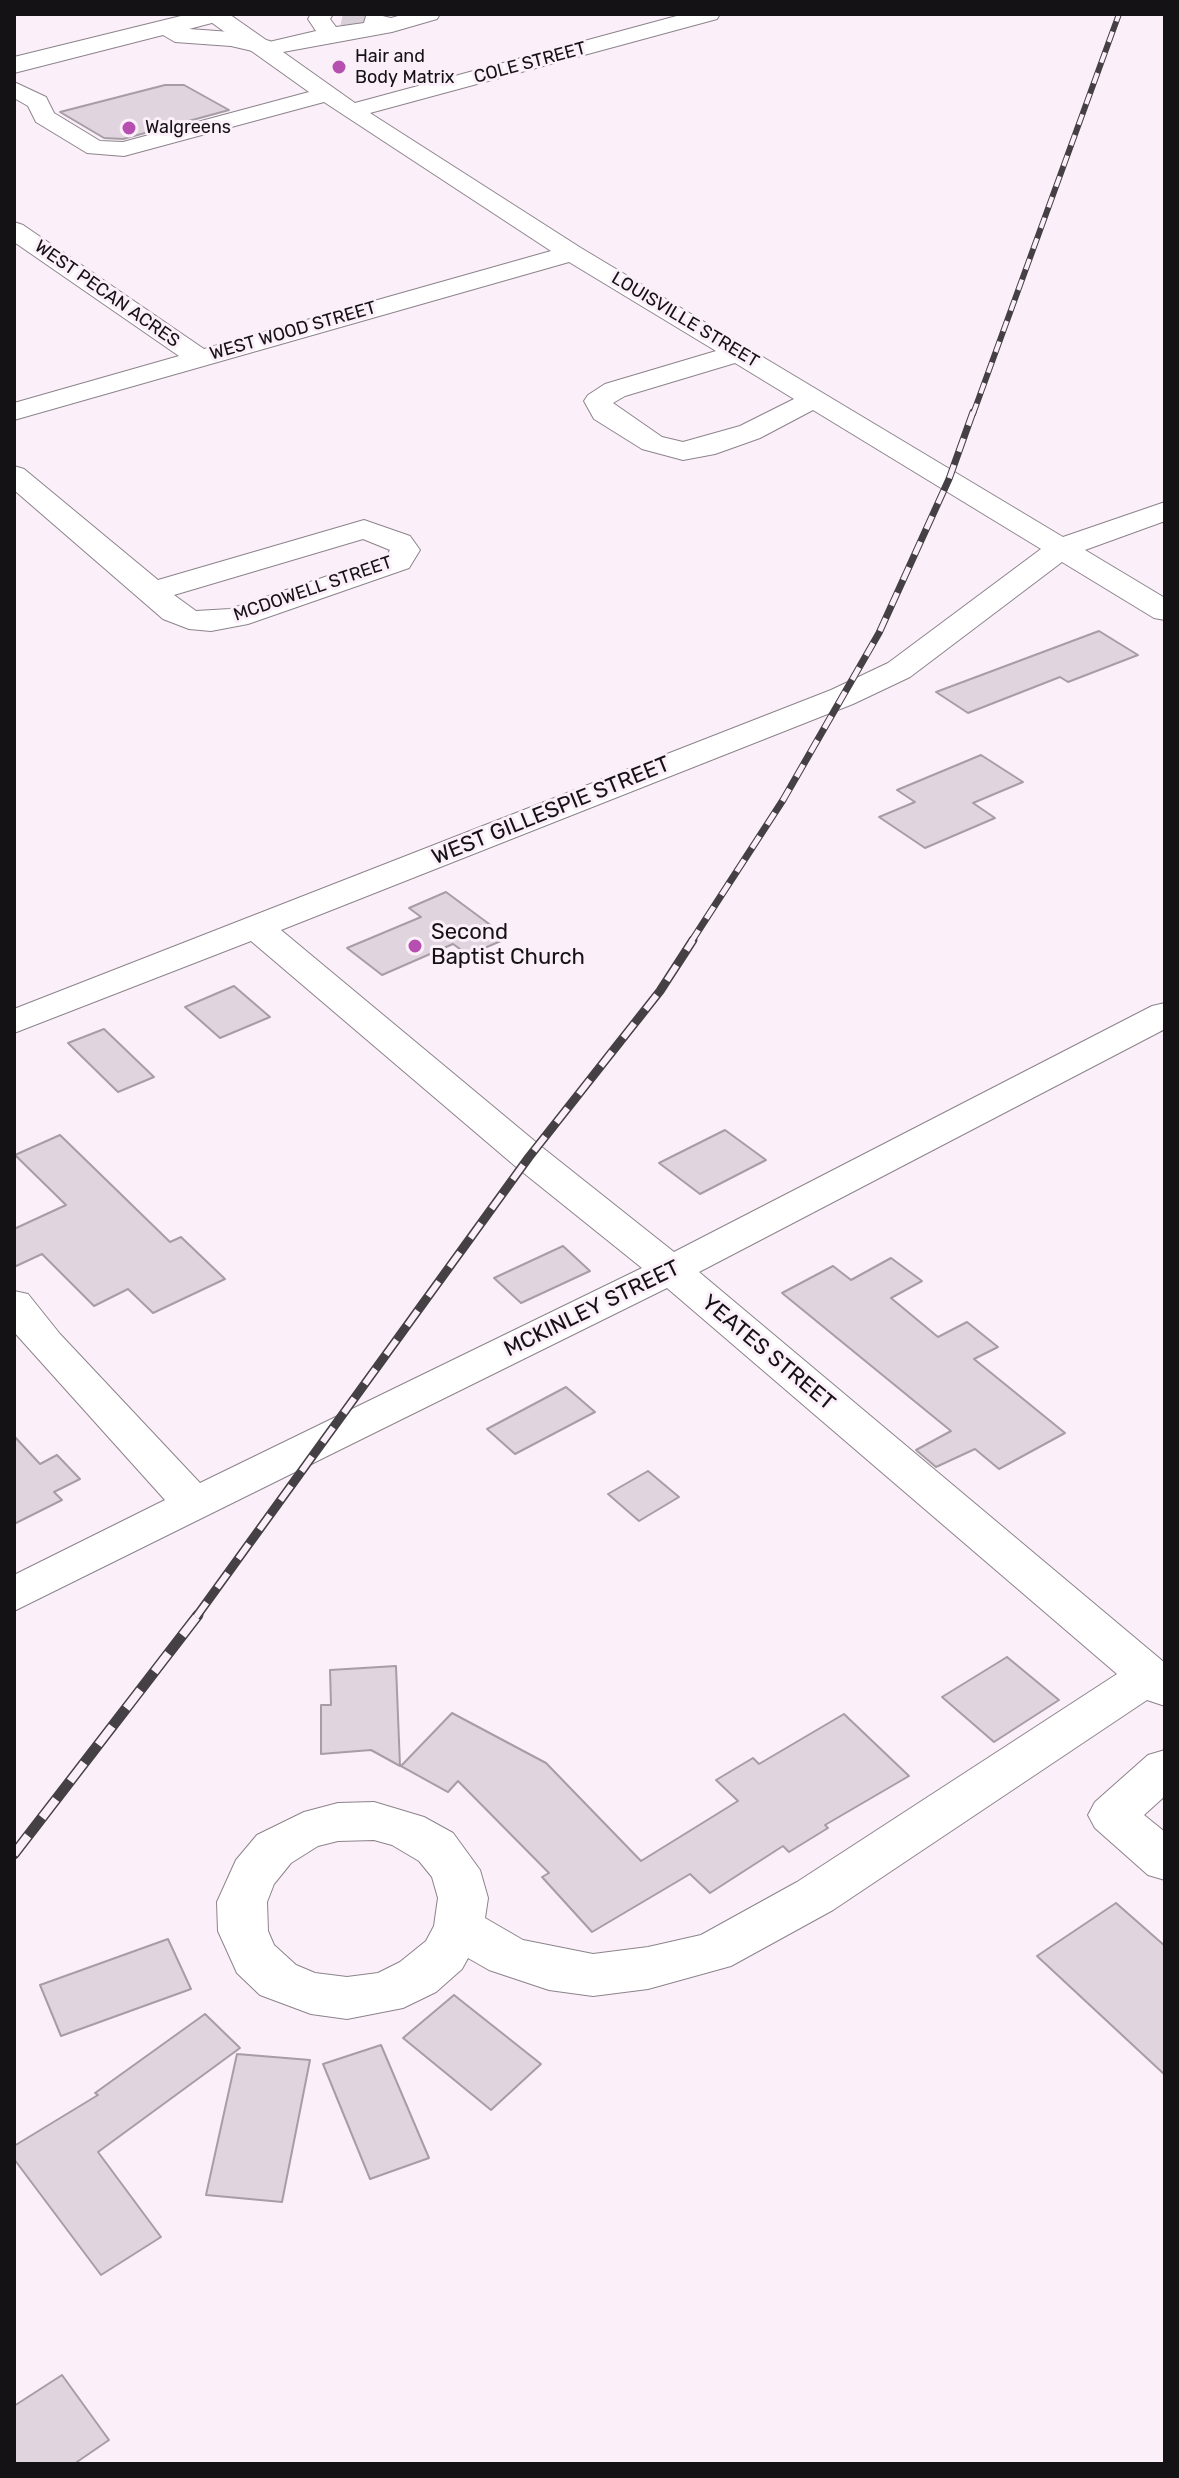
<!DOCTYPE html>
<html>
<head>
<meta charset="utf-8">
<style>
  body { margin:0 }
  #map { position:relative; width:1179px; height:2478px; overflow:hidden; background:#fbf0fa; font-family:Rubik,sans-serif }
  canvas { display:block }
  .frame { position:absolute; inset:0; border:16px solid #151215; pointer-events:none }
</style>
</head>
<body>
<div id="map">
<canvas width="1179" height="2478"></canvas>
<div class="frame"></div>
</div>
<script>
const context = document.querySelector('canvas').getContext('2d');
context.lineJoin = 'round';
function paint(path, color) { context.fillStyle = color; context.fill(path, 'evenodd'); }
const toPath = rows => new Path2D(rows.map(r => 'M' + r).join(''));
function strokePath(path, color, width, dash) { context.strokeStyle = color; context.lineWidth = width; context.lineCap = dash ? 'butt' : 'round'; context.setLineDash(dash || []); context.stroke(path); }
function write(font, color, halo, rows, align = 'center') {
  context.font = font + ' Rubik,sans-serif'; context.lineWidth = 6; context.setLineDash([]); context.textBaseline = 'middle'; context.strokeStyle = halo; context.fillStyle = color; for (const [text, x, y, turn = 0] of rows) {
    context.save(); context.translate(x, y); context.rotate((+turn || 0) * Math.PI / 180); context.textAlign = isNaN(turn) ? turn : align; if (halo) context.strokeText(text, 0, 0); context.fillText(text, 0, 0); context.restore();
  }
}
const building = toPath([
  [165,85,184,85,229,110,123,139,104,138,60,112,165,85],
  [1099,631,1138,655,1068,682,1060,677,968,713,936,692,1099,631],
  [981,755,1023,782,973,803,995,818,925,848,879,817,915,802,897,790,981,755],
  [446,892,508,938,468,955,453,944,382,975,347,948,421,917,409,908,446,892],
  [234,986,270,1017,220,1038,185,1007,234,986],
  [104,1029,154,1077,118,1092,68,1043,104,1029],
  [725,1130,766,1160,700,1194,659,1163,725,1130],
  [60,1135,170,1242,181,1237,225,1279,153,1313,128,1289,94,1306,42,1254,14,1267,14,1229,66,1205,15,1155,60,1135],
  [563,1246,590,1271,521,1303,494,1278,563,1246],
  [891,1258,922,1281,891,1298,938,1337,967,1322,998,1347,974,1359,1065,1433,999,1469,975,1449,936,1467,916,1450,951,1431,782,1293,833,1266,851,1280,891,1258],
  [566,1387,595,1412,515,1454,487,1429,566,1387],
  [14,1436,40,1464,57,1455,80,1479,54,1492,62,1500,14,1524,14,1436],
  [648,1471,679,1497,639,1521,608,1494,648,1471],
  [1007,1657,1059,1700,994,1742,942,1697,1007,1657],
  [396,1666,400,1766,371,1750,321,1754,321,1705,331,1705,330,1670,396,1666],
  [452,1713,546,1763,641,1861,738,1801,716,1780,753,1758,759,1764,844,1714,909,1776,825,1825,828,1828,789,1852,783,1846,710,1893,690,1874,592,1932,542,1877,549,1873,458,1781,448,1792,401,1766,452,1713],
  [1116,1903,1165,1946,1165,2075,1037,1956,1116,1903],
  [168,1939,191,1989,61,2036,40,1985,168,1939],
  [454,1995,541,2064,491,2110,403,2038,454,1995],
  [205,2014,240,2048,98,2152,161,2237,101,2275,14,2159,14,2146,98,2095,95,2093,205,2014],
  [381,2045,429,2158,370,2179,323,2064,381,2045],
  [237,2054,310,2060,282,2202,206,2195,237,2054],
  [62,2375,109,2440,74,2464,14,2464,14,2406,62,2375]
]);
paint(building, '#e0d5de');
strokePath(building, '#a69da5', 2);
strokePath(toPath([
  [343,14,374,21]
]), '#d8cfd8', 25, [25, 12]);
const minor = toPath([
  [206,14,229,14,269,42,316,31,308,19,311,14,333,14,330,19,336,27,364,23,366,16,374,14,391,18,405,14,440,14,437,19,392,32,283,52,355,103,684,14,720,14,717,19,370,113,581,248,1063,537,1165,502,1165,521,1085,550,1165,598,1165,620,1154,618,1062,562,910,677,853,704,281,930,543,1148,674,1252,1152,1006,1165,1003,1165,1029,699,1272,1165,1663,1165,1706,1147,1700,833,1910,731,1966,648,1989,593,1996,549,1990,489,1970,468,1958,462,1969,436,1992,403,2008,347,2019,311,2014,260,1995,237,1973,218,1931,217,1902,236,1860,257,1835,304,1812,338,1803,374,1802,424,1817,453,1833,480,1870,488,1898,485,1918,523,1940,593,1954,648,1947,701,1935,797,1882,1117,1674,667,1288,14,1611,14,1575,165,1500,14,1332,14,1291,28,1294,60,1334,200,1483,642,1268,515,1166,251,941,14,1033,14,1009,831,690,888,663,1041,549,813,410,760,438,715,454,683,460,642,449,594,419,584,401,588,395,605,384,716,351,569,262,14,420,14,403,179,356,14,242,14,222,23,225,204,349,551,251,324,102,124,156,87,153,36,122,28,106,14,98,14,82,46,97,54,113,100,141,123,142,309,92,208,20,206,14],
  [735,363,794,399,740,426,683,442,662,437,613,403,625,396,735,363],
  [374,1840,392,1845,419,1861,432,1877,438,1898,434,1926,426,1941,400,1962,378,1973,347,1977,315,1973,296,1965,274,1945,268,1931,267,1902,274,1884,291,1863,318,1846,338,1841,374,1840],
  [14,466,24,469,158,580,364,520,410,536,420,550,409,568,248,624,211,631,189,629,163,619,14,490,14,466],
  [363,539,390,550,387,556,230,609,196,611,174,595,363,539],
  [1165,1750,1165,1796,1144,1815,1165,1832,1165,1880,1148,1875,1095,1828,1088,1815,1095,1802,1148,1755,1165,1750]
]);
const major = toPath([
  [189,14,230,14,227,19,189,29,231,32,270,41,273,46,261,53,231,46,175,42,163,35,14,73,14,57,189,14]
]);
strokePath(minor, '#8c838b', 2);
strokePath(major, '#8c838b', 2);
paint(minor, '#fff');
paint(major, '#fff');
const railFar3 = toPath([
  [973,414,1119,14]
]);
const railFar2 = toPath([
  [691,942,783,800,879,633,949,479,973,412]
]);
const railFar1 = toPath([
  [196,1617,529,1157,660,991,693,940]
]);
const rail = toPath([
  [14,1854,198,1615]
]);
strokePath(railFar3, '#444044', 6);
strokePath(railFar2, '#444044', 7);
strokePath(railFar1, '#444044', 9);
strokePath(rail, '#444044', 11);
strokePath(railFar3, '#fbf0fa', 4, [11]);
strokePath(railFar2, '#fbf0fa', 5, [14]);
strokePath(railFar1, '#fbf0fa', 6, [18]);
strokePath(rail, '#fbf0fa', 8, [23]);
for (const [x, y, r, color] of [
  [339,67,8,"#b74fb1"],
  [129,128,8,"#b74fb1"],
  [415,946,8,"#b74fb1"]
]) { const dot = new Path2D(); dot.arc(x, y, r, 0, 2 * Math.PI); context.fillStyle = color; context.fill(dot); strokePath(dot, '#fbf0fa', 3); }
write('18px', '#151215', '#fbf0fa', [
  ["Hair and",355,57],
  ["Body Matrix",355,78],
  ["Walgreens",145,128]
], 'left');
write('18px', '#151215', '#fbf0fa', [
  ["COLE STREET",530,63,-15],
  ["WEST PECAN ACRES",107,294,35],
  ["LOUISVILLE STREET",685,320,31],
  ["WEST WOOD STREET",293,331,-16],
  ["MCDOWELL STREET",313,589,-19]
]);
write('22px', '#151215', '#fbf0fa', [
  ["WEST GILLESPIE STREET",551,811,-22],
  ["MCKINLEY STREET",592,1309,-26],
  ["YEATES STREET",768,1353,40]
]);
write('22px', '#151215', '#fbf0fa', [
  ["Second",431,933],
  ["Baptist Church",431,958]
], 'left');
</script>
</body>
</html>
